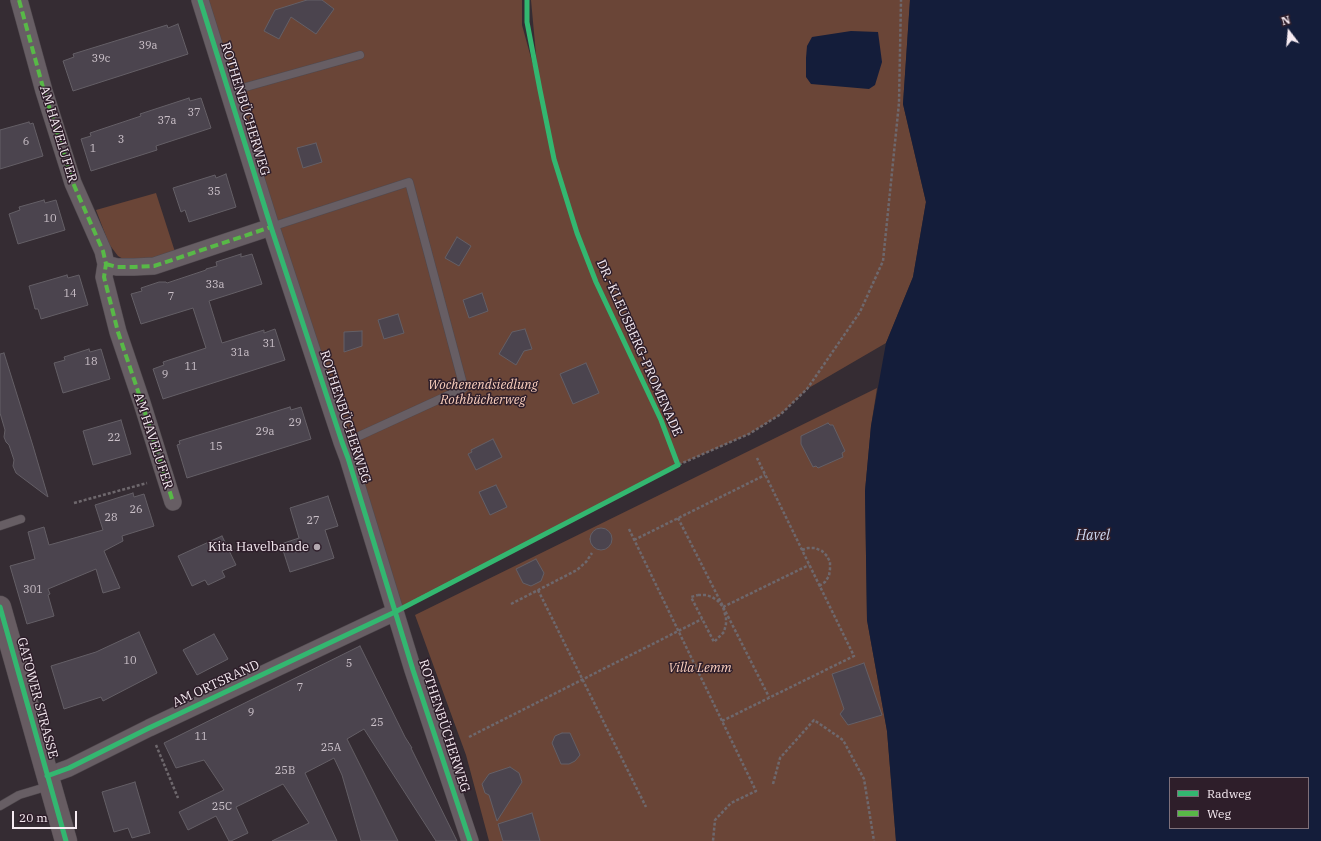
<!DOCTYPE html>
<html>
<head>
<meta charset="utf-8">
<style>
  body { margin:0 }
  #map { position:relative; width:1321px; height:841px; overflow:hidden; background:#352c33; font-family:"IBM Plex Serif",serif }
  canvas { display:block }
  .legend { position:absolute; left:1169px; top:777px; width:140px; height:52px; box-sizing:border-box; background:#2e1e2a; border:1px solid #7e707a; margin:0; padding:5px 7px; list-style:none; font-size:12px; color:#f6ebf2 }
  .legend li { display:flex; align-items:center; gap:8px; height:20px }
  .legend b { width:20px; border:1px solid #7e707a }
  .north { position:absolute; left:1269px; top:12px; width:40px; height:40px; -webkit-text-stroke:3px #2e1e2a; paint-order:stroke; rotate:344deg; font-size:11px; font-weight:700; line-height:16px; text-align:center; color:#f6ebf2 }
  .north::after { content:''; display:block; margin:auto; width:14px; height:18px; background:#f6ebf2; clip-path:polygon(50% 0,100% 100%,50% 72%,0 100%) }
  .scale { position:absolute; left:12px; top:811px; width:65px; height:18px; box-sizing:border-box; border:2px solid #f6ebf2; border-top:0; padding-left:5px; font-size:12px; line-height:14px; white-space:nowrap; color:#f6ebf2; -webkit-text-stroke:3px #2e1e2a; paint-order:stroke }
</style>
</head>
<body>
<div id="map">
<canvas width="1321" height="841"></canvas>
<ul class="legend">
<li><b style="height:5px;background:#33b770"></b>Radweg</li>
<li><b style="height:5px;background:#58b947"></b>Weg</li>
</ul>
<div class="north">N</div>
<div class="scale">20 m</div>
</div>
<script>
const context = document.querySelector('canvas').getContext('2d');
context.lineJoin = 'round';
function paint(path, color) { context.fillStyle = color; context.fill(path, 'evenodd'); }
const toPath = rows => new Path2D(rows.map(r => 'M' + r).join(''));
function strokePath(path, color, width, dash) { context.strokeStyle = color; context.lineWidth = width; context.lineCap = dash ? 'butt' : 'round'; context.setLineDash(dash || []); context.stroke(path); }
function write(font, color, halo, rows, align = 'center') {
  context.font = font + ' "IBM Plex Serif",serif'; context.lineWidth = 3; context.setLineDash([]); context.textBaseline = 'middle'; context.strokeStyle = halo; context.fillStyle = color; for (const [text, x, y, turn = 0] of rows) {
    context.save(); context.translate(x, y); context.rotate((+turn || 0) * Math.PI / 180); context.textAlign = isNaN(turn) ? turn : align; if (halo) context.strokeText(text, 0, 0); context.fillText(text, 0, 0); context.restore();
  }
}
paint(toPath([
  [200,0,522,0,522,25,539,87,531,0,910,0,903,104,926,202,913,277,886,343,807,389,781,414,749,434,678,465,395,612],
  [156,193,176,255,130,263,118,256,109,244,96,210],
  [877,388,871,426,865,491,867,620,887,731,896,841,489,841,466,755,415,615]
]), '#6a4537');
paint(toPath([
  [910,0,1321,0,1321,841,896,841,887,731,867,620,865,491,871,426,886,343,913,277,926,202,903,104],
  [1170,778,1308,778,1308,828,1170,828],
  [851,31,878,32,882,62,875,85,869,89,811,84,806,77,806,58,807,46,812,37]
]), '#141d3a');
const building = toPath([
  [307,0,322,0,334,9,316,34,291,17,279,39,264,31,275,10,307,0],
  [178,24,188,54,73,91,63,61,74,57,73,54,167,25,168,28,178,24],
  [189,98,190,101,201,98,211,128,156,146,157,150,91,171,81,139,91,136,90,133,141,116,140,114,189,98],
  [29,122,30,124,33,123,43,156,0,169,0,130,29,122],
  [316,143,322,162,303,168,297,148,316,143],
  [226,174,236,207,189,222,185,210,181,212,173,188,215,175,216,178,226,174],
  [44,200,45,203,56,200,65,230,18,244,9,214,20,210,19,207,44,200],
  [457,237,471,246,459,266,445,258,457,237],
  [241,254,241,257,252,254,262,284,209,301,222,343,264,330,264,333,275,329,285,360,163,399,153,369,164,365,163,362,206,348,193,308,141,324,131,294,142,291,141,288,159,282,166,282,167,283,206,270,206,269,217,266,216,262,241,254],
  [67,275,68,278,79,275,88,305,41,319,38,309,35,309,29,286,67,275],
  [482,293,488,311,469,318,463,300,482,293],
  [398,314,404,333,384,339,378,320,398,314],
  [525,329,532,349,524,351,516,365,499,354,512,332,525,329],
  [362,331,362,346,344,352,344,332,362,331],
  [89,349,90,352,101,349,110,379,63,393,54,363,65,360,64,357,89,349],
  [4,353,33,446,48,497,16,473,13,466,14,460,9,445,6,442,4,437,5,430,0,413,0,354,4,353],
  [586,363,599,393,573,404,560,374,586,363],
  [290,407,291,410,301,407,311,439,187,478,177,445,180,444,179,441,290,407],
  [121,420,131,454,93,465,83,431,121,420],
  [828,423,830,425,833,425,845,451,842,453,843,457,818,468,816,466,813,467,801,444,801,436,828,423],
  [493,439,502,457,476,470,468,454,472,452,471,450,493,439],
  [496,485,507,507,490,515,479,492,496,485],
  [133,493,134,497,144,494,154,526,122,536,123,541,104,551,120,588,103,593,96,569,48,589,50,594,48,595,54,616,27,624,10,566,35,559,28,532,44,527,49,545,103,530,95,505,133,493],
  [328,496,338,526,325,530,334,558,290,572,281,544,299,538,290,508,328,496],
  '590 539a11 11 0 1 1 22 0a11 11 0 1 1-22 0Z',
  [222,536,236,565,222,571,225,577,208,585,205,580,192,586,178,556,222,536],
  [536,559,544,573,541,581,531,586,523,583,516,569,536,559],
  [139,632,157,673,103,701,101,697,64,709,51,666,96,652,139,632],
  [214,634,228,659,197,675,183,650,214,634],
  [360,646,405,737,412,748,411,748,457,841,436,841,364,729,347,739,398,841,361,841,342,775,334,758,305,773,337,841,272,841,309,823,283,784,236,807,248,833,231,841,229,841,216,816,188,830,179,812,224,790,204,760,176,768,164,743,360,646],
  [864,663,882,715,848,725,840,714,844,709,832,674,864,663],
  [562,733,570,733,580,755,575,761,569,764,561,764,552,743,555,736,562,733],
  [510,767,519,773,522,782,497,821,489,795,485,793,482,784,489,774,510,767],
  [135,782,150,833,132,838,128,828,114,832,102,792,135,782],
  [532,813,540,841,503,841,498,824,532,813]
]);
paint(building, '#4b444e');
strokePath(building, '#645f66', 1);
const service = toPath([
  [228,92,360,55],
  [271,227,409,182,464,388,357,437,342,442],
  [0,526,21,519],
  [0,806,19,795,49,786]
]);
const minor = toPath([
  [19,0,44,91,73,183,103,251,106,264,104,277,118,332,142,403,173,502],
  [200,0,271,227,342,442,348,458,413,670,470,841],
  [106,264,117,267,134,267,154,266,271,227],
  [47,776,69,768,149,728,395,612]
]);
const secondary = toPath([
  [0,607,66,841]
]);
strokePath(service, '#50494e', 9);
strokePath(minor, '#50494e', 18);
strokePath(secondary, '#50494e', 23);
strokePath(toPath([
  [527,0,527,22,540,90,554,159,577,233,596,282,661,420,678,465],
  [74,503,147,483],
  [678,518,769,697],
  [629,529,756,791,731,803,715,820,713,841],
  [634,540,765,475],
  [802,550,808,548,815,548,822,551,827,556,830,562,830,569,829,576,825,582,819,586],
  [538,590,646,807],
  [698,595,706,595,712,597,718,601,723,607,726,618,726,624,724,632,714,642,691,597,698,595],
  [412,602,678,465,749,434,781,414,807,389,860,312,883,261,899,103,901,0],
  [511,604,577,570,586,562,592,553],
  [723,607,809,565],
  [722,721,854,656,757,458],
  [469,737,702,619],
  [156,745,178,798],
  [773,784,780,758,814,720,843,740,864,779,874,841]
]), '#6e686d', 2.5, [3, 2]);
strokePath(service, '#675e64', 8);
strokePath(minor, '#675e64', 17);
strokePath(secondary, '#675c62', 22);
strokePath(toPath([
  [19,0,44,91,73,183,103,251,106,264,104,277,118,332,142,403,173,502],
  [106,264,117,267,134,267,154,266,271,227]
]), '#58b947', 4, [8, 4]);
strokePath(toPath([
  [200,0,271,227,342,442,348,458,413,670,470,841],
  [0,607,66,841],
  [47,776,69,768,149,728,395,612,678,465,661,420,596,282,577,233,554,159,540,90,527,22,527,0]
]), '#33b770', 5);
for (const [x, y, r, color] of [
  [317,547,4,"#b2a8af"]
]) { const dot = new Path2D(); dot.arc(x, y, r, 0, 2 * Math.PI); context.fillStyle = color; context.fill(dot); strokePath(dot, '#2e1e2a', 1.5); }
write('11px', '#cbc1c9', null, [
  ["39a",148,46],
  ["39c",101,59],
  ["37",194,113],
  ["37a",167,121],
  ["3",121,140],
  ["6",26,142],
  ["1",93,149],
  ["35",214,192],
  ["10",50,219],
  ["33a",215,285],
  ["14",70,294],
  ["7",171,297],
  ["31",269,344],
  ["31a",240,353],
  ["18",91,362],
  ["11",191,367],
  ["9",165,375],
  ["29",295,423],
  ["29a",265,432],
  ["22",114,438],
  ["15",216,447],
  ["26",136,510],
  ["28",111,518],
  ["27",313,521],
  ["301",33,590],
  ["10",130,661],
  ["5",349,664],
  ["7",300,688],
  ["9",251,713],
  ["25",377,723],
  ["11",201,737],
  ["25A",331,748],
  ["25B",285,771],
  ["25C",222,807]
]);
write('13px', '#f6ebf2', '#2e1e2a', [
  ["ROTHENBÜCHERWEG",245,109,73],
  ["AM HAVELUFER",58,134,73],
  ["DR.-KLEUSBERG-PROMENADE",639,348,66],
  ["ROTHENBÜCHERWEG",345,417,72],
  ["AM HAVELUFER",153,441,72],
  ["AM ORTSRAND",216,684,-25],
  ["GATOWER STRASSE",37,698,75],
  ["ROTHENBÜCHERWEG",444,726,72]
]);
write('italic 13px', '#fcd0be', '#2e1e2a', [
  ["Wochenendsiedlung",483,385],
  ["Rothbücherweg",483,400],
  ["Villa Lemm",700,668]
]);
write('13px', '#f6ebf2', '#2e1e2a', [
  ["Kita Havelbande",309,547]
], 'right');
write('italic 14px', '#cfd9f3', '#2e1e2a', [
  ["Havel",1093,536]
]);
</script>
</body>
</html>
